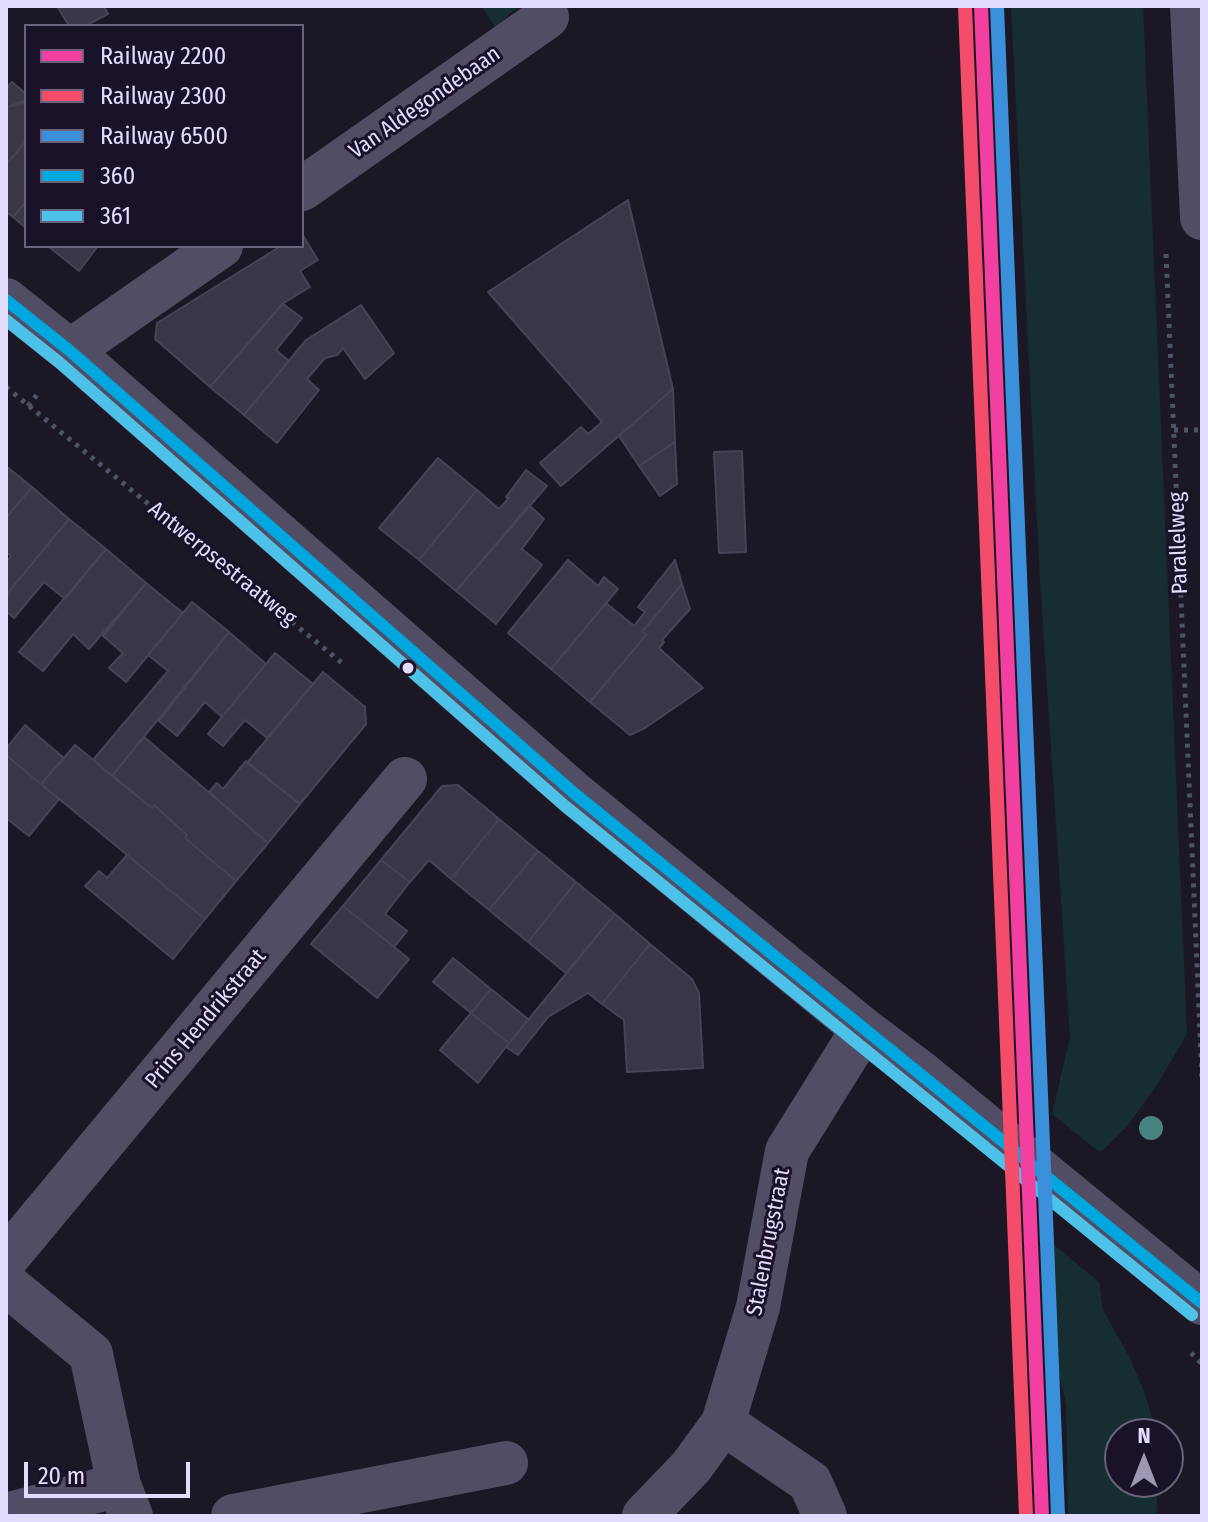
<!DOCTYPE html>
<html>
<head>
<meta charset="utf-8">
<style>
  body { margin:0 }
  #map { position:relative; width:1208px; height:1522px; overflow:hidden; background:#1b1724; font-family:"Fira Sans Condensed",sans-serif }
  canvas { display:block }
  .frame { position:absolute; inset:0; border:8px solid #e4dcfd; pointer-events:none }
  .legend { position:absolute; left:24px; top:24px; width:280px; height:224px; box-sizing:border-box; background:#191229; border:2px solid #6a637e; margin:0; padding:10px 14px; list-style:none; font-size:24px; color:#e4dcfd }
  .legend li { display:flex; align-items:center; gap:16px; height:40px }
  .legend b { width:40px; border:2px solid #6a637e }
  .north { position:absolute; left:1104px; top:1418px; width:80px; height:80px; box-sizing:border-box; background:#191229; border:2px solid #6a637e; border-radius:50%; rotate:0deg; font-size:22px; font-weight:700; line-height:32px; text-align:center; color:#e4dcfd }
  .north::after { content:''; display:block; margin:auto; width:28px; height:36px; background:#9e97b1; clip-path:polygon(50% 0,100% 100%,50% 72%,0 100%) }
  .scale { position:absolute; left:24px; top:1462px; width:166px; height:36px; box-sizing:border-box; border:4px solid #e4dcfd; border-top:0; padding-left:10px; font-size:24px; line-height:28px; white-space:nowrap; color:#e4dcfd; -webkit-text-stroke:6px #191229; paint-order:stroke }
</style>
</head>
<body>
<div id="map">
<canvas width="1208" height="1522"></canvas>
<div class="frame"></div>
<ul class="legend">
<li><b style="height:10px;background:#f240a1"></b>Railway 2200</li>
<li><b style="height:10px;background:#f44d6c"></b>Railway 2300</li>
<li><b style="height:10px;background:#3a90db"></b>Railway 6500</li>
<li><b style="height:10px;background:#00a6de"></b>360</li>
<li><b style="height:10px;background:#4ec1e8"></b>361</li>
</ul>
<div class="north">N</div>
<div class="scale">20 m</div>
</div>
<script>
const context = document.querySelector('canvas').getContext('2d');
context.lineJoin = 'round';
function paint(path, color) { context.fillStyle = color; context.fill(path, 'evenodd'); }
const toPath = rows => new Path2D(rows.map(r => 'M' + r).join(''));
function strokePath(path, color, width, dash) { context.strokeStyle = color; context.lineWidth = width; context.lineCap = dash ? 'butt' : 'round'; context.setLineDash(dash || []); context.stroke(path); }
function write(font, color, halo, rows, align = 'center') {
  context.font = font + ' "Fira Sans Condensed",sans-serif'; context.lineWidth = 6; context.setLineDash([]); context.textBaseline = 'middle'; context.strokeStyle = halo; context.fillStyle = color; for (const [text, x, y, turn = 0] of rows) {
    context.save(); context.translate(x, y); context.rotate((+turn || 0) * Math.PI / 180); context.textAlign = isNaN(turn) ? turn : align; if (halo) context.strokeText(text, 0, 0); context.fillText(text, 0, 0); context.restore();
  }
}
paint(toPath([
  [482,6,519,6,495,28],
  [1011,6,1143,6,1187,1034,1157,1085,1129,1124,1103,1150,1098,1151,1052,1114,1070,1037,1040,581],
  [1053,1244,1099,1282,1103,1310,1129,1356,1145,1394,1157,1434,1120,1434,1120,1482,1158,1482,1156,1516,1068,1516,1066,1404,1056,1360,1049,1264]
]), '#162d31');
const building = toPath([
  [57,6,104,6,108,14,85,26,69,26,57,6],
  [12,82,26,94,26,100,6,108,6,88,12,82],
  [22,102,26,104,26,141,6,165,6,108,22,102],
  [26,141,26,202,13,217,6,212,6,165,26,141],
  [628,200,673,389,561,486,540,463,581,427,588,434,602,422,488,292,628,200],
  [26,202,26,228,13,217,26,202],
  [302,234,318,260,300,271,310,287,282,304,210,387,155,339,157,323,281,246,302,246,302,234],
  [48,246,98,246,79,271,48,246],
  [283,304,302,318,276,350,289,361,244,415,210,387,283,304],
  [361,305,394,353,365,379,343,348,337,355,325,358,307,379,319,390,277,443,244,415,306,340,361,305],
  [673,389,675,442,639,466,619,436,673,389],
  [675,442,677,484,660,496,639,466,675,442],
  [742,451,746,552,719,553,714,452,742,451],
  [438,458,477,490,419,560,379,528,438,458],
  [6,466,32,487,6,518,6,466],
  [526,470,547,486,456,591,419,560,477,490,499,509,509,498,506,497,526,470],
  [32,487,69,519,6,595,6,563,11,556,6,552,6,518,32,487],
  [529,505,544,519,522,549,542,565,496,624,456,591,529,505],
  [69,519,106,549,65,599,44,582,14,618,6,611,6,595,69,519],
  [106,549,146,583,89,649,73,634,43,671,19,652,106,549],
  [568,560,598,586,604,577,618,589,551,669,508,633,568,560],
  [675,560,682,584,642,632,646,635,590,702,551,669,606,603,634,626,645,612,638,607,675,560],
  [146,583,183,613,126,682,109,668,123,653,103,636,146,583],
  [682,584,690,609,662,640,664,642,659,648,703,688,645,728,630,735,590,702,646,635,642,632,682,584],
  [192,602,229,632,112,776,93,760,168,671,148,655,192,602],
  [229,632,266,664,222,717,205,702,177,736,159,721,229,632],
  [275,653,313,684,267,738,245,720,223,746,208,734,275,653],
  [323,672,365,707,366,724,300,804,247,763,323,672],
  [25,725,64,758,41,784,6,755,6,749,25,725],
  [144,737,268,843,236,881,185,838,187,835,154,805,152,808,112,776,144,737],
  [75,745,152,808,154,805,187,835,185,838,236,881,205,919,41,784,75,745],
  [6,755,59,799,29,836,6,818,6,755],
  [246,761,300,804,268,843,209,792,217,783,223,789,246,761],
  [458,785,499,819,451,879,429,860,410,882,381,860,442,786,458,785],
  [499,819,538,851,489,910,451,879,499,819],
  [538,851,576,882,528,942,489,910,538,851],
  [127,855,205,919,173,959,85,886,99,871,107,878,127,855],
  [381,860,410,882,385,914,407,931,394,947,343,906,381,860],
  [576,882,615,914,566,973,528,942,576,882],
  [343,906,409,959,377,998,311,944,343,906],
  [615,914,650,944,602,1004,588,993,548,1017,518,1055,506,1047,615,914],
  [650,944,692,979,699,993,703,1068,627,1072,624,1020,602,1004,650,944],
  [453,958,491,989,471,1013,433,982,453,958],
  [491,989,528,1019,509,1043,471,1013,491,989],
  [471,1013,509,1043,478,1083,440,1050,471,1013]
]);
paint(building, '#3b3645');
strokePath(building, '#494256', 2);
strokePath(toPath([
  [1166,254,1202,1080],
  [6,387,342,663],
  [28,406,40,391],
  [1174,430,1202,430],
  [1191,1353,1202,1364]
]), '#4c5565', 5, [4, 6]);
strokePath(toPath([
  [1192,6,1202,218],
  [302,189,547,17],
  [6,300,70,351,575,794,863,1029,920,1072,1202,1303],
  [70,351,221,246],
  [6,1259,405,779],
  [6,1284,91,1354,119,1485,131,1516],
  [723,1423,810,1482,825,1516],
  [6,1515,119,1485],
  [233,1516,506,1463],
  [644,1516,691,1467,723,1423,758,1307,787,1151,863,1029]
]), '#514d64', 44);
strokePath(toPath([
  [6,300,70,351,575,794,1202,1303]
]), '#00a6de', 12);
strokePath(toPath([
  [6,320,60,363,565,806,1192,1315]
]), '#4ec1e8', 12);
strokePath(toPath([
  [981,6,1042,1516]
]), '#f240a1', 14);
strokePath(toPath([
  [965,7,1026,1516]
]), '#f44d6c', 14);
strokePath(toPath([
  [997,6,1058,1515]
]), '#3a90db', 14);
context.fillStyle = '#478381';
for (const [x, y] of [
  [1151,1128]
]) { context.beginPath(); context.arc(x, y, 12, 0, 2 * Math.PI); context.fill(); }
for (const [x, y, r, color] of [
  [408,668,7,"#e4dcfd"]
]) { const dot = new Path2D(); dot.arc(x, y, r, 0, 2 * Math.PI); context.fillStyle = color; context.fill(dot); strokePath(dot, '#191229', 3); }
write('22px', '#e4dcfd', '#191229', [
  ["Van Aldegondebaan",425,103,-35],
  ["Parallelweg",1179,543,-92],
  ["Antwerpsestraatweg",222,564,39],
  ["Prins Hendrikstraat",206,1019,-50],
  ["Stalenbrugstraat",769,1242,-79]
]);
</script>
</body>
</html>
